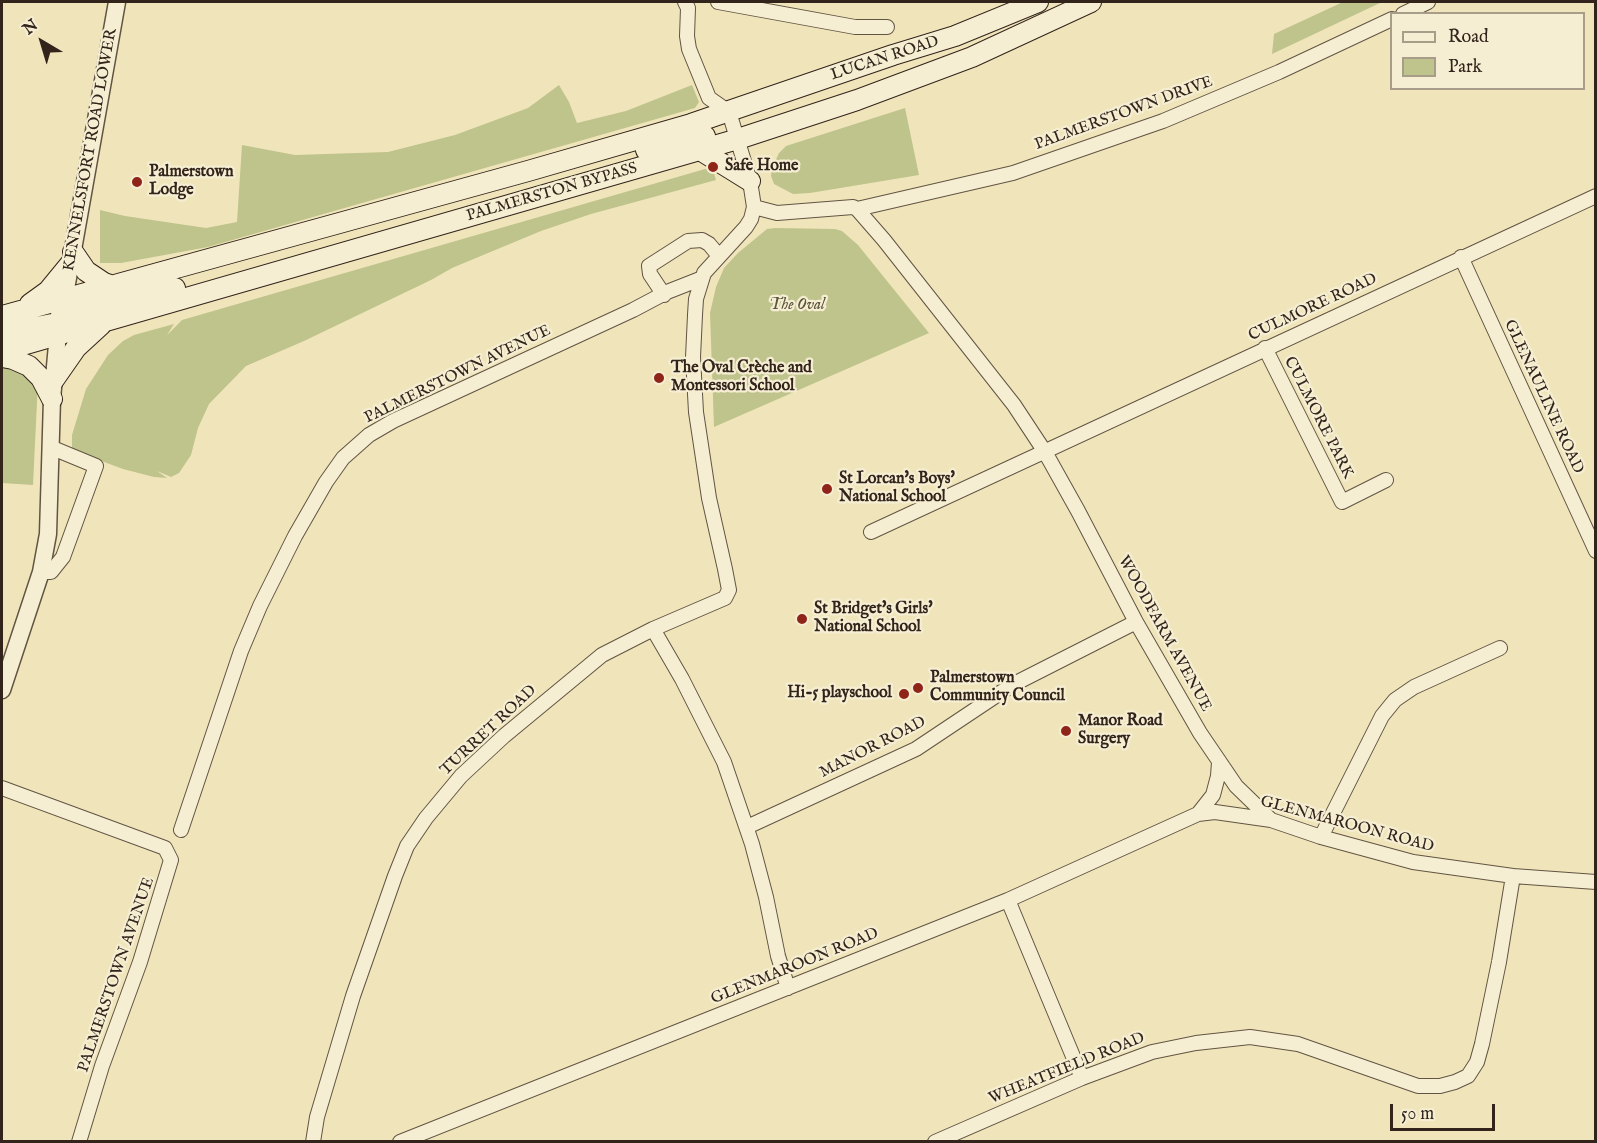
<!DOCTYPE html>
<html>
<head>
<meta charset="utf-8">
<style>
  body { margin:0 }
  #map { position:relative; width:1597px; height:1143px; overflow:hidden; background:#f0e5ba; font-family:"IM FELL English",serif }
  canvas { display:block }
  .frame { position:absolute; inset:0; border:3px solid #32231b; pointer-events:none }
  .legend { position:absolute; left:1390px; top:12px; width:195px; height:78px; box-sizing:border-box; background:#f5eed2; border:2px solid #a79d89; margin:0; padding:8px 10px; list-style:none; font-size:18px; color:#32231b }
  .legend li { display:flex; align-items:center; gap:12px; height:30px }
  .legend b { width:30px; border:2px solid #a79d89 }
  .north { position:absolute; left:12px; top:12px; width:60px; height:60px; -webkit-text-stroke:4px #f5eed2; paint-order:stroke; rotate:322deg; font-size:16px; font-weight:700; line-height:24px; text-align:center; color:#32231b }
  .north::after { content:''; display:block; margin:auto; width:21px; height:27px; background:#32231b; clip-path:polygon(50% 0,100% 100%,50% 72%,0 100%) }
  .scale { position:absolute; left:1390px; top:1104px; width:105px; height:27px; box-sizing:border-box; border:3px solid #32231b; border-top:0; padding-left:8px; font-size:18px; line-height:21px; white-space:nowrap; color:#32231b; -webkit-text-stroke:4px #f5eed2; paint-order:stroke }
</style>
</head>
<body>
<div id="map">
<canvas width="1597" height="1143"></canvas>
<div class="frame"></div>
<ul class="legend">
<li><b style="height:8px;background:#f5eed2"></b>Road</li>
<li><b style="height:16px;background:#bfc38c"></b>Park</li>
</ul>
<div class="north">N</div>
<div class="scale">50 m</div>
</div>
<script>
const context = document.querySelector('canvas').getContext('2d');
context.lineJoin = 'round';
function paint(path, color) { context.fillStyle = color; context.fill(path, 'evenodd'); }
const toPath = rows => new Path2D(rows.map(r => 'M' + r).join(''));
function strokePath(path, color, width, dash) { context.strokeStyle = color; context.lineWidth = width; context.lineCap = dash ? 'butt' : 'round'; context.setLineDash(dash || []); context.stroke(path); }
function write(font, color, halo, rows, align = 'center') {
  context.font = font + ' "IM FELL English",serif'; context.lineWidth = 4.5; context.setLineDash([]); context.textBaseline = 'middle'; context.strokeStyle = halo; context.fillStyle = color; for (const [text, x, y, turn = 0] of rows) {
    context.save(); context.translate(x, y); context.rotate((+turn || 0) * Math.PI / 180); context.textAlign = isNaN(turn) ? turn : align; if (halo) context.strokeText(text, 0, 0); context.fillText(text, 0, 0); context.restore();
  }
}
paint(toPath([
  [1343,2,1382,2,1272,54,1274,34],
  [559,85,569,102,577,123,626,111,692,85,699,102,695,108,208,247,121,263,100,263,100,210,125,216,206,228,237,222,242,145,295,155,388,152,455,135,528,108],
  [905,108,919,175,810,193,793,194,774,184,771,176,772,168,779,153,786,146],
  [712,167,716,180,591,214,541,231,452,268,431,280,304,341,246,366,209,404,198,428,191,455,179,473,171,477,157,471,167,478,154,477,123,469,77,452,72,448,72,435,86,389,108,355,123,341,134,335,174,324,167,335,182,320],
  [775,228,835,229,842,231,858,245,929,333,714,427,710,313,716,287,724,268,738,253,767,229],
  [2,367,22,367,38,381,33,485,2,483]
]), '#bfc38c');
const minor = toPath([
  [685,2,688,8,687,36,689,49,709,98,729,112,750,181,754,207],
  [718,2,855,27,887,27],
  [1403,14,1428,2],
  [857,209,1013,173,1163,121,1279,72,1392,19],
  [1461,257,1596,551],
  [664,295,650,274,649,266,688,241,702,240,709,244,719,256],
  [1265,348,1342,502,1386,480],
  [871,532,1596,196],
  [41,572,51,572,63,557,96,466,50,447],
  [653,629,682,679,724,762,752,844,766,897,778,956,788,988],
  [2,788,165,848,171,860,140,962,102,1066,79,1142],
  [1198,814,1213,795,1218,776,1219,762],
  [747,827,916,749,1012,685,1136,622],
  [181,830,241,651,260,606,295,536,326,482,343,458,369,435,393,421,633,310,667,292,700,279],
  [1321,837,1382,716,1395,700,1414,687,1500,648],
  [1008,900,1082,1078],
  [313,1142,317,1117,353,996,395,876,407,846,426,818,461,776,504,736,602,655,653,629,725,598,729,590,725,569,709,498,696,412,693,357,695,315,696,299,704,273,746,227,751,219,754,207,777,213,853,207,857,209,884,240,1014,405,1045,452,1078,511,1136,622,1200,733,1236,786,1271,820],
  [400,1142,1008,900,1198,814,1215,812,1271,820,1321,837,1413,862,1513,876,1596,882],
  [935,1142,1082,1078,1152,1052,1196,1043,1250,1037,1298,1044,1418,1086,1440,1086,1455,1082,1468,1076,1477,1062,1482,1044,1499,962,1513,876]
]);
const tertiary = toPath([
  [2,690,41,572,48,534,52,399,58,334,117,2]
]);
const secondary = toPath([
  [646,150,705,136],
  [700,150,750,181],
  [73,252,86,271,104,283,113,286],
  [30,304,48,291,71,263],
  [61,315,175,288],
  [2,316,528,171,691,124,893,55,955,36,1038,2],
  [2,334,52,324],
  [2,351,738,139,857,100,972,57,1091,2],
  [2,357,13,359,29,366,41,378,52,399],
  [53,381,76,348,101,325]
]);
strokePath(minor, '#625443', 16);
strokePath(tertiary, '#625443', 19);
strokePath(secondary, '#32231b', 22);
strokePath(minor, '#f5eed2', 14);
strokePath(tertiary, '#f5eed2', 16);
strokePath(secondary, '#f5eed2', 20);
for (const [x, y, r, color] of [
  [713,167,6,"#8f2418"],
  [137,182,6,"#8f2418"],
  [659,378,6,"#8f2418"],
  [827,489,6,"#8f2418"],
  [802,619,6,"#8f2418"],
  [918,688,6,"#8f2418"],
  [904,694,6,"#8f2418"],
  [1066,731,6,"#8f2418"]
]) { const dot = new Path2D(); dot.arc(x, y, r, 0, 2 * Math.PI); context.fillStyle = color; context.fill(dot); strokePath(dot, '#f5eed2', 2); }
write('16px', '#32231b', '#f5eed2', [
  ["LUCAN ROAD",885,59,-18],
  ["PALMERSTOWN DRIVE",1124,114,-20],
  ["KENNELSFORT ROAD LOWER",91,150,-80],
  ["PALMERSTON BYPASS",552,193,-16],
  ["CULMORE ROAD",1313,308,-25],
  ["PALMERSTOWN AVENUE",458,375,-26],
  ["GLENAULINE ROAD",1543,397,65],
  ["CULMORE PARK",1318,418,63],
  ["WOODFARM AVENUE",1164,634,61],
  ["TURRET ROAD",489,731,-43],
  ["MANOR ROAD",873,748,-27],
  ["GLENMAROON ROAD",1347,825,15],
  ["GLENMAROON ROAD",795,967,-22],
  ["PALMERSTOWN AVENUE",117,975,-71],
  ["WHEATFIELD ROAD",1067,1069,-22]
]);
write('bold 16px', '#32231b', '#f5eed2', [
  ["Safe Home",725,167],
  ["Palmerstown",149,173],
  ["Lodge",149,191],
  ["The Oval Crèche and",671,369],
  ["Montessori School",671,387],
  ["St Lorcan's Boys'",839,480],
  ["National School",839,498],
  ["St Bridget's Girls'",814,610],
  ["National School",814,628],
  ["Palmerstown",930,679],
  ["Community Council",930,697],
  ["Hi-5 playschool",892,694,"right"],
  ["Manor Road",1078,722],
  ["Surgery",1078,740]
], 'left');
write('italic 16px', '#5c533d', '#f5eed2', [
  ["The Oval",797,306]
]);
</script>
</body>
</html>
